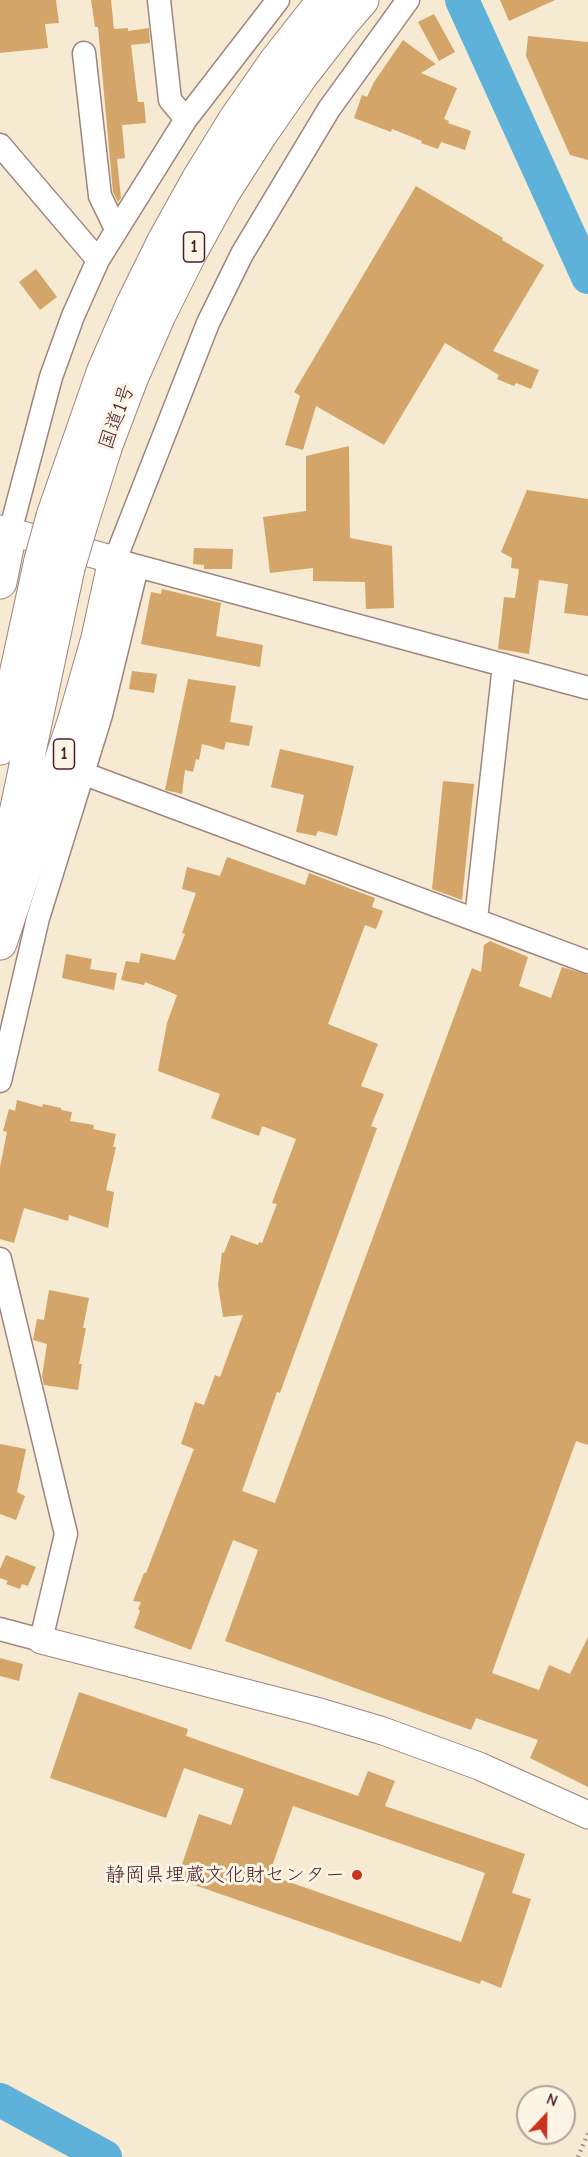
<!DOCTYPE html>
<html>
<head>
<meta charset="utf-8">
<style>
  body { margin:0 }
  #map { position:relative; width:588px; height:2157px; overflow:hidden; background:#f6ead2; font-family:"Comic Neue",sans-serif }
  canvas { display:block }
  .north { position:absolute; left:516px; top:2085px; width:60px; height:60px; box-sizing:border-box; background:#fcf5e5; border:2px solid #b59f9b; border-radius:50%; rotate:22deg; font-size:16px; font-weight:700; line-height:24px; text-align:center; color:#4a1f2b }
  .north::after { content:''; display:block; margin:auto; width:21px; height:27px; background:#c8321e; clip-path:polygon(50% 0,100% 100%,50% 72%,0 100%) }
</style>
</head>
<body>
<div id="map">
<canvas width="588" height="2157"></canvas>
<div class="north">N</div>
</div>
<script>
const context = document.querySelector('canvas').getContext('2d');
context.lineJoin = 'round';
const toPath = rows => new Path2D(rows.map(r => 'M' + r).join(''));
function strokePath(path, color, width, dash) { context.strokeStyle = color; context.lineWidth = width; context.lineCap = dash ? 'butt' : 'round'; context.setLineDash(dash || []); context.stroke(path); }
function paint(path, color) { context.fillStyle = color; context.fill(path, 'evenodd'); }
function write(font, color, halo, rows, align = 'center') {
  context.font = font + ' "Comic Neue","Klee One",sans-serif'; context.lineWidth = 6; context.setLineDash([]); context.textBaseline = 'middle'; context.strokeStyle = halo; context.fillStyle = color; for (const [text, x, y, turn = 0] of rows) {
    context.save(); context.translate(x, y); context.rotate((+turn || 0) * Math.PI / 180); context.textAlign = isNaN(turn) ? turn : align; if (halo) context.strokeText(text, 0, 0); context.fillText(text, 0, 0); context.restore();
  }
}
strokePath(toPath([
  [462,0,588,277],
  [0,2100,105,2157]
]), '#5eb1d9', 34);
paint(toPath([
  [0,0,56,0,59,23,45,24,48,48,0,53],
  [91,0,111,0,114,29,128,28,128,31,149,28,150,43,131,45,138,102,144,102,146,123,122,125,125,158,117,159,121,198,118,202,113,192,98,27,95,27],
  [500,0,555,0,509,21],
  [434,14,455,52,439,61,418,22],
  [528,36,588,42,588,160,570,155,526,56],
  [403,40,436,64,421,73,457,88,444,119,449,121,448,123,471,131,465,150,441,142,438,149,421,143,422,141,392,129,391,132,354,118,362,95,367,97,374,82],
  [416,186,503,238,502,240,544,265,493,351,539,370,531,389,516,383,514,386,497,379,499,375,445,343,384,445,316,406,303,450,285,445,300,396,294,392],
  [36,269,57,297,40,310,19,282],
  [349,446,350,538,392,546,394,608,366,609,365,582,313,581,313,568,270,573,263,517,306,511,306,456],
  [527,490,588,499,588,616,564,613,568,584,539,580,529,654,498,649,504,597,515,598,519,569,511,568,512,558,501,552],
  [194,548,233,549,232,569,204,569,204,565,193,564],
  [162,589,221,603,216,636,263,645,260,667,141,644,151,592,161,594],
  [132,671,157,674,154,693,129,689],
  [188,679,236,686,230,722,253,726,249,746,226,742,224,750,202,744,199,760,196,759,193,772,185,770,182,794,165,790],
  [280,749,354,766,337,836,318,831,316,836,296,832,304,795,271,787],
  [443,781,474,784,462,900,432,889],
  [227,857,305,885,309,873,375,898,372,907,383,911,376,929,365,925,328,1024,378,1044,361,1086,384,1094,371,1126,377,1128,280,1393,277,1392,242,1491,275,1503,472,968,481,972,484,945,490,941,528,957,519,986,551,998,562,967,588,975,588,1445,576,1441,492,1673,539,1690,549,1665,570,1674,588,1637,588,1787,530,1758,538,1740,476,1718,471,1730,225,1641,258,1550,233,1540,191,1650,134,1628,140,1611,138,1609,141,1602,133,1601,144,1573,146,1573,194,1449,181,1444,195,1402,204,1405,215,1375,220,1377,243,1315,223,1317,218,1285,222,1252,224,1253,231,1235,258,1245,259,1242,262,1243,277,1204,272,1203,296,1139,262,1126,259,1136,211,1118,220,1094,158,1071,167,1023,177,995,145,982,144,985,121,980,126,961,139,963,141,953,175,960,185,934,182,933,196,893,182,889,187,867,220,876],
  [66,954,92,959,90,969,117,973,114,990,62,978],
  [17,1100,42,1107,43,1104,61,1108,61,1110,72,1112,70,1121,94,1125,93,1129,116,1134,113,1147,116,1147,106,1190,114,1192,108,1228,69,1215,68,1221,24,1208,14,1243,0,1239,0,1167,7,1132,3,1131,9,1109,15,1111],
  [49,1290,89,1298,83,1328,86,1328,79,1364,82,1364,78,1390,44,1385,42,1376,47,1344,33,1340,37,1319,44,1320],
  [0,1444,26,1449,17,1492,25,1496,16,1520,0,1514],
  [6,1555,36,1567,28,1586,22,1584,20,1589,6,1584,8,1581,0,1578,0,1569],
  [0,1658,23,1664,19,1681,0,1676],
  [79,1692,188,1729,186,1736,358,1796,368,1771,395,1781,385,1806,525,1854,512,1893,531,1899,501,1988,481,1980,480,1984,177,1879,199,1814,231,1825,244,1789,184,1768,166,1818,50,1778],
  [293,1806,485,1873,461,1942,269,1875]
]), '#d3a568');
const minor = toPath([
  [159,0,170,100,186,119],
  [408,0,329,109,242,254,208,323,115,560,588,688],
  [84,53,100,196,116,229],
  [0,145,98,260],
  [10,532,51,377,73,316,98,260,186,119,278,0],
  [82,773,588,962],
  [476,919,504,665],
  [0,1081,38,918,101,715,137,567],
  [0,1259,66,1534,41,1640,0,1629]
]);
const tertiary = toPath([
  [0,529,115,560],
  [41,1640,316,1711,383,1731,479,1766,588,1815]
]);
const trunk = toPath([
  [53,516,104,370,132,306,164,241,198,180,235,120,276,61,324,0],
  [81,524,106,445,131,379,159,315,190,253,223,193,260,135,301,76,342,23,362,0],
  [0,582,10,532],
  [0,748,41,560],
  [0,888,68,568],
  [0,943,74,722,98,638,115,560]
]);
strokePath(minor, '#a0847e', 25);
strokePath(tertiary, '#a0847e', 29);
strokePath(trunk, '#a0847e', 35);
strokePath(toPath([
  [578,2157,588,2133]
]), '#a0847e', 4, [1.5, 4.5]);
strokePath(minor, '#fff', 22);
strokePath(tertiary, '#fff', 27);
strokePath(trunk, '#fff', 33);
const trunkBridge = toPath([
  [41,560,53,516],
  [68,568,81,524]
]);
strokePath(trunkBridge, '#a0847e', 35, []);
strokePath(trunkBridge, '#fff', 33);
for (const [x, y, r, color] of [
  [357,1875,6,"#c8321e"]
]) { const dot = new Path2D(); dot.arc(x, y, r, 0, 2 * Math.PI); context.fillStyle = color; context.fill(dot); strokePath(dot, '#fcf5e5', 2); }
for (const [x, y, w] of [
  [194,247,21],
  [64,754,21]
]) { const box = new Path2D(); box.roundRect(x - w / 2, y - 15, w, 30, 4.5); context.fillStyle = '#fcf5e5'; context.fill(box); strokePath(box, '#4a1f2b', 1.5); }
write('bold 18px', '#4a1f2b', null, [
  ["1",194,247],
  ["1",64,754]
]);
write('20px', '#4a1f2b', '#fcf5e5', [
  ["国道1号",117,417,-70]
]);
write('20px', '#4a1f2b', '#fcf5e5', [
  ["静岡県埋蔵文化財センター",345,1875]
], 'right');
</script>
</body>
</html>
